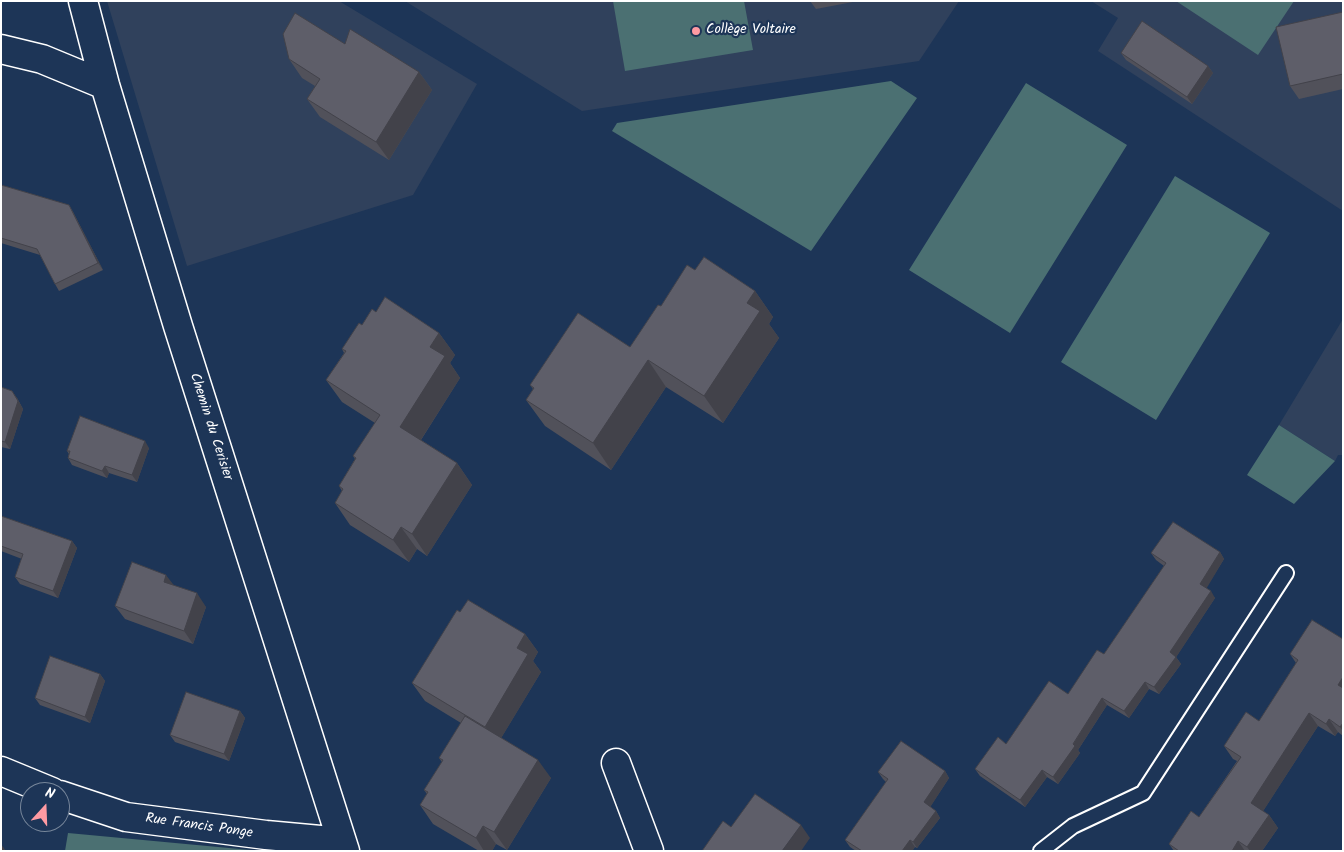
<!DOCTYPE html>
<html>
<head>
<meta charset="utf-8">
<style>
  body { margin:0 }
  #map { position:relative; width:1344px; height:852px; overflow:hidden; background:#1d3557; font-family:Kalam,sans-serif }
  canvas { display:block }
  .frame { position:absolute; inset:0; border:2px solid #fff; pointer-events:none }
  .north { position:absolute; left:20px; top:782px; width:50px; height:50px; box-sizing:border-box; background:#1d3557; border:1px solid #77869a; border-radius:50%; rotate:20deg; font-size:14px; font-weight:700; line-height:20px; text-align:center; color:#fff }
  .north::after { content:''; display:block; margin:auto; width:18px; height:22px; background:#ff9aa2; clip-path:polygon(50% 0,100% 100%,50% 72%,0 100%) }
</style>
</head>
<body>
<div id="map">
<canvas width="1344" height="852"></canvas>
<div class="frame"></div>
<div class="north">N</div>
</div>
<script>
const context = document.querySelector('canvas').getContext('2d');
context.lineJoin = 'round';
function paint(path, color) { context.fillStyle = color; context.fill(path, 'evenodd'); }
const toPath = rows => new Path2D(rows.map(r => 'M' + r).join(''));
function strokePath(path, color, width, dash) { context.strokeStyle = color; context.lineWidth = width; context.lineCap = dash ? 'butt' : 'round'; context.setLineDash(dash || []); context.stroke(path); }
function write(font, color, halo, rows, align = 'center') {
  context.font = font + ' Kalam,sans-serif'; context.lineWidth = 4.5; context.setLineDash([]); context.textBaseline = 'middle'; context.strokeStyle = halo; context.fillStyle = color; for (const [text, x, y, turn = 0] of rows) {
    context.save(); context.translate(x, y); context.rotate((+turn || 0) * Math.PI / 180); context.textAlign = isNaN(turn) ? turn : align; if (halo) context.strokeText(text, 0, 0); context.fillText(text, 0, 0); context.restore();
  }
}
paint(toPath([
  [107,1,339,1,477,84,413,195,187,266],
  [405,1,959,1,919,61,582,111],
  [1091,1,1343,1,1343,211,1098,51,1118,18],
  [1343,319,1343,455,1338,455,1335,461,1279,425]
]), '#30415c');
paint(toPath([
  [613,1,744,1,753,50,625,71],
  [1176,1,1294,1,1258,55],
  [891,81,917,98,811,251,612,131,617,123],
  [1026,83,1127,145,1010,333,909,270],
  [1175,176,1270,233,1156,420,1061,362],
  [1279,425,1335,461,1294,504,1247,475],
  [68,833,261,851,65,851]
]), '#4b7072');
const service = toPath([
  [1041,851,1073,826,1143,793,1286,573]
]);
const minor = toPath([
  [83,1,105,85,178,326,345,851],
  [1,49,42,59,105,85],
  [616,763,649,851],
  [1,771,52,792],
  [60,795,126,817,266,835,342,842]
]);
strokePath(service, '#fff', 18);
strokePath(minor, '#fff', 31);
strokePath(service, '#1d3557', 14);
strokePath(minor, '#1d3557', 28);
paint(toPath([
  [810,1,858,1,816,9],
  [1343,12,1343,89,1299,99,1290,86],
  [345,44,419,72,432,90,389,160,320,117,307,99,315,86,302,78,289,59],
  [1121,53,1208,66,1213,73,1192,104,1126,60],
  [1,185,69,205,73,212,103,270,59,291,55,284,40,255,1,243],
  [695,270,755,291,773,317,769,324,779,338,723,423,666,387,611,470,545,426,526,400,533,389,530,385,630,347,661,306],
  [376,312,439,333,455,355,450,363,460,378,421,440,457,463,472,485,427,556,417,549,409,562,350,525,335,503,342,491,339,486,355,459,353,456,375,423,342,402,326,380,344,353,342,349,362,325],
  [1,387,17,398,23,409,10,449,1,447],
  [149,448,137,482,109,473,107,478,72,465,68,458,69,454,67,451],
  [1,516,72,541,77,548,58,598,20,584,15,577,22,559,1,551],
  [1220,552,1224,559,1206,588,1215,598,1176,657,1181,664,1159,694,1149,689,1129,718,1107,705,1078,750,1080,753,1058,784,1047,777,1025,807,980,776,975,769,1068,694,1104,654,1164,566,1156,560,1151,553],
  [174,585,206,607,193,644,125,619,115,606],
  [460,612,525,634,538,652,533,661,541,672,501,738,551,778,507,850,496,844,492,851,479,851,433,824,420,805,427,794,424,790,442,762,439,758,461,723,425,701,412,683],
  [1343,639,1343,736,1338,732,1335,736,1318,726,1263,811,1269,815,1278,828,1262,851,1174,851,1169,844,1199,817,1237,761,1233,759,1224,746,1259,721,1296,663,1290,654],
  [100,674,105,681,90,723,40,705,35,698],
  [240,711,245,718,229,761,175,742,170,735],
  [945,771,949,778,930,807,936,811,940,818,917,848,915,847,912,851,856,851,850,847,845,840,886,782,883,779,878,772]
]), '#51515a');
paint(toPath([
  [1208,66,1213,73,1192,104,1187,97],
  [419,72,432,90,389,160,376,142],
  [69,205,73,212,103,270,98,263],
  [755,291,773,317,769,324,779,338,723,423,704,396,747,303],
  [439,333,455,355,450,363,460,378,415,449,400,427,430,347],
  [648,360,666,387,611,470,593,443],
  [12,391,17,398,23,409,10,449,5,442],
  [145,441,149,448,137,482,132,475],
  [457,463,472,485,427,556,412,534],
  [105,466,109,473,107,478,102,471],
  [401,527,417,549,409,562,393,540],
  [72,541,77,548,58,598,53,591],
  [1220,552,1224,559,1205,591,1200,584],
  [166,575,176,588,164,582],
  [1211,591,1215,598,1175,659,1170,652],
  [197,593,206,607,193,644,184,631],
  [525,634,538,652,533,661,541,672,497,745,485,727,517,648],
  [1176,657,1181,664,1159,694,1154,687],
  [100,674,105,681,90,723,85,717],
  [1343,677,1343,692,1338,685],
  [1145,682,1149,689,1129,718,1124,711],
  [1102,698,1107,705,1078,750,1080,753,1058,784,1053,777],
  [240,711,245,718,229,761,224,754],
  [1309,713,1318,726,1260,816,1251,803],
  [1329,719,1338,732,1335,736,1326,724],
  [1343,723,1343,731,1340,727],
  [538,760,551,778,507,850,494,832],
  [1042,770,1047,777,1025,807,1020,800],
  [945,771,949,778,929,809,924,802],
  [936,811,940,818,917,848,913,842],
  [1269,815,1278,828,1262,851,1250,851,1247,847],
  [801,825,810,838,801,851,782,851],
  [483,826,496,844,492,851,484,851,476,838],
  [910,840,915,847,912,851,902,851],
  [1238,841,1245,851,1232,851],
  [1,844,6,851,1,851]
]), '#42424a');
const building = toPath([
  [1343,12,1343,74,1290,86,1276,27,1343,12],
  [295,13,345,44,350,29,419,72,376,142,307,99,320,79,289,59,283,34,295,13],
  [1142,21,1208,66,1187,97,1121,53,1142,21],
  [1,185,69,205,98,263,55,284,37,249,1,238,1,185],
  [704,257,755,291,747,303,760,311,704,396,648,360,593,443,526,400,534,388,530,385,578,313,630,347,658,305,661,306,687,265,695,270,704,257],
  [385,297,439,333,430,347,445,356,400,427,457,463,412,534,401,527,393,540,335,503,343,489,339,486,356,458,353,456,380,415,326,380,346,351,342,349,359,323,362,325,372,309,376,312,385,297],
  [1,387,12,391,18,401,5,442,1,441,1,387],
  [80,416,145,441,132,475,105,466,102,471,68,458,70,451,67,451,80,416],
  [1,516,72,541,53,591,15,577,23,554,1,546,1,516],
  [1173,522,1220,552,1200,584,1211,591,1170,652,1176,657,1154,687,1145,682,1124,711,1102,698,1073,744,1075,746,1053,777,1042,770,1020,800,975,769,998,737,1006,744,1049,681,1068,694,1097,650,1104,654,1166,563,1151,553,1173,522],
  [132,562,166,575,164,582,197,593,184,631,115,606,132,562],
  [468,600,525,634,517,648,528,654,485,727,412,683,457,610,460,612,468,600],
  [1312,620,1343,639,1343,677,1338,685,1343,688,1343,723,1340,727,1329,719,1326,724,1309,713,1251,803,1269,815,1247,847,1238,841,1232,851,1179,851,1169,844,1191,811,1199,817,1241,757,1224,746,1246,712,1259,721,1298,660,1290,654,1312,620],
  [50,656,100,674,85,717,35,698,50,656],
  [186,692,240,711,224,754,170,735,186,692],
  [465,716,538,760,494,832,483,826,476,838,420,805,428,792,424,790,443,760,439,758,465,716],
  [901,741,945,771,924,802,936,811,913,842,910,840,902,851,862,851,845,840,888,779,878,772,901,741],
  [755,794,801,825,782,851,702,851,723,821,731,827,755,794]
]);
paint(building, '#5e5e69');
strokePath(building, '#42424a', 1);
for (const [x, y, r, color] of [
  [696,31,5,"#ff9aa2"]
]) { const dot = new Path2D(); dot.arc(x, y, r, 0, 2 * Math.PI); context.fillStyle = color; context.fill(dot); strokePath(dot, '#1d3557', 2); }
write('14px', '#fff', '#1d3557', [
  ["Collège Voltaire",706,31]
], 'left');
write('14px', '#fff', '#1d3557', [
  ["Chemin du Cerisier",210,427,72],
  ["Rue Francis Ponge",199,827,8]
]);
</script>
</body>
</html>
